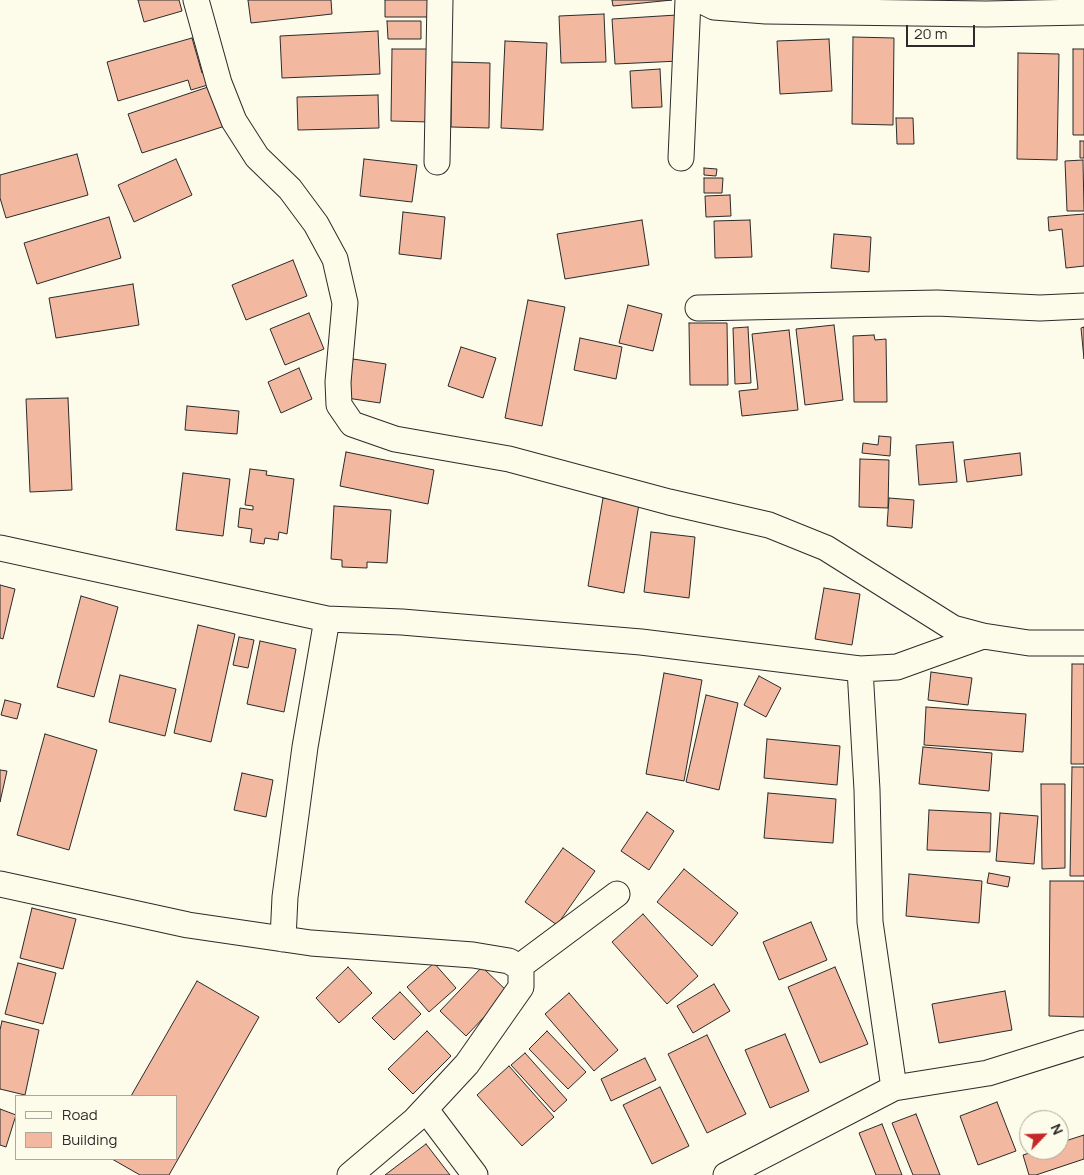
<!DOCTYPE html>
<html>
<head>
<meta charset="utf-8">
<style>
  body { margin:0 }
  #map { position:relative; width:1084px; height:1175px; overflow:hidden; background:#fdfbea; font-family:Manrope,sans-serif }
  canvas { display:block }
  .legend { position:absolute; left:15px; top:1095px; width:162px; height:65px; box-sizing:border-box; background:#fdfbea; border:1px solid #a9a89e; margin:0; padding:6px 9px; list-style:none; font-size:15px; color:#2b2b2b }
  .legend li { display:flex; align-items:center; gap:10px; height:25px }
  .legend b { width:25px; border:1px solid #a9a89e }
  .north { position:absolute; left:1019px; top:1110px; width:50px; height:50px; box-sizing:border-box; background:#fdfbea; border:1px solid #a9a89e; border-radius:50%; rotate:66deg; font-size:14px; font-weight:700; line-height:20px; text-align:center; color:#2b2b2b }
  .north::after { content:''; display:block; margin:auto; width:18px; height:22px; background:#c62828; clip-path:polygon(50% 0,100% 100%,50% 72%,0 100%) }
  .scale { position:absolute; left:906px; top:25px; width:69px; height:22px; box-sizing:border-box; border:2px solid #2b2b2b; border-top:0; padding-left:6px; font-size:15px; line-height:18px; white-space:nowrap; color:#2b2b2b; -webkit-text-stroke:4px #fdfbea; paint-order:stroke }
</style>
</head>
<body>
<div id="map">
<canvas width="1084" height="1175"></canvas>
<ul class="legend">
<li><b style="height:6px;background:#fdfbea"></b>Road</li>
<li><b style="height:14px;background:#f2b8a0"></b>Building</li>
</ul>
<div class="north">N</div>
<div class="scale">20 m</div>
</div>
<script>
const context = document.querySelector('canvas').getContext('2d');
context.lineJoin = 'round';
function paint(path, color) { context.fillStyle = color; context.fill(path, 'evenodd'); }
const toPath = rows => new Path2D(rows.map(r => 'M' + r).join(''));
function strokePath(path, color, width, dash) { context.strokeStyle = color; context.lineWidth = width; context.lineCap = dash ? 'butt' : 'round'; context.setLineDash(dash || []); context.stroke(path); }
const building = toPath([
  [138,0,179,0,182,11,144,22,138,0],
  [248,0,331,0,332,14,251,23,248,0],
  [385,0,438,0,438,17,385,17,385,0],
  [612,0,672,0,613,6,612,0],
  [604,14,606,62,561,63,559,16,604,14],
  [677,15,680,61,615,64,612,19,677,15],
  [387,21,421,21,421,39,388,39,387,21],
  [378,31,380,74,282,78,280,36,378,31],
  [853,37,894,38,893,125,852,124,853,37],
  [192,38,202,73,208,71,211,84,191,90,188,80,118,101,107,62,192,38],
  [829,39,832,91,780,94,777,41,829,39],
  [505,41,547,43,543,130,501,128,505,41],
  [392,49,430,49,430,122,391,121,392,49],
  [1073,49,1084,49,1084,135,1073,135,1073,49],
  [1018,53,1059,54,1057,160,1017,159,1018,53],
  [452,62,490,63,489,128,451,127,452,62],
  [660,69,662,107,632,108,630,71,660,69],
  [211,86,225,126,142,153,128,114,211,86],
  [378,95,379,128,298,130,297,97,378,95],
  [896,118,913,118,914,144,897,144,896,118],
  [1080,141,1084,141,1084,158,1080,158,1080,141],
  [77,154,88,195,6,218,0,198,0,175,77,154],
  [176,159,192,195,134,222,118,185,176,159],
  [364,159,417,165,412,202,360,196,364,159],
  [1083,160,1084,211,1067,211,1065,161,1083,160],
  [704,168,717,169,716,176,704,175,704,168],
  [704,178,723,178,722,193,704,193,704,178],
  [730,195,731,216,706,217,705,196,730,195],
  [403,212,445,217,441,259,399,254,403,212],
  [1084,214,1084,266,1066,268,1062,229,1049,231,1048,217,1084,214],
  [109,217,121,258,37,284,24,243,109,217],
  [642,220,649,265,565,279,557,234,642,220],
  [750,220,752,257,715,258,714,221,750,220],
  [834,234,871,237,869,272,831,268,834,234],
  [293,260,307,296,246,320,232,285,293,260],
  [133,284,139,325,56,338,49,298,133,284],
  [528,300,565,307,542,426,505,418,528,300],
  [628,305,662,314,653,351,619,343,628,305],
  [309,313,324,349,285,365,270,329,309,313],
  [689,323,727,323,728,385,690,385,689,323],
  [834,325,843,400,805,405,796,329,834,325],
  [748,327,751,383,735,384,733,328,748,327],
  [1084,327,1084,359,1081,328,1084,327],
  [789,330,798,410,742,416,739,391,758,389,752,334,789,330],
  [874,335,875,340,886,339,887,402,854,402,853,336,874,335],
  [580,338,622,347,616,379,574,370,580,338],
  [461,347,496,358,483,398,448,386,461,347],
  [353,359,386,364,380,403,347,398,353,359],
  [299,368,312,399,281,413,268,382,299,368],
  [68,398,72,490,30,492,26,399,68,398],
  [187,406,239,411,237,434,185,430,187,406],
  [879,436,891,437,890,456,862,453,863,443,878,445,879,436],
  [953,442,957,482,919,485,916,445,953,442],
  [346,452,434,470,428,504,340,486,346,452],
  [1020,453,1022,475,967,482,964,460,1020,453],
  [860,459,889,460,888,508,859,507,860,459],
  [250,469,267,471,266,475,294,479,287,534,279,532,278,540,265,538,264,544,250,542,252,529,238,527,240,508,253,510,253,506,245,505,250,469],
  [183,473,230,479,223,536,176,530,183,473],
  [603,498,639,504,624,593,588,586,603,498],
  [889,498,914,500,912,528,887,526,889,498],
  [334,506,391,510,387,563,367,562,367,568,342,567,342,560,331,559,334,506],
  [651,532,695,537,689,598,644,592,651,532],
  [0,585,15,589,3,639,0,638,0,585],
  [824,588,860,594,852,645,815,639,824,588],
  [81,596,118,607,94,697,57,687,81,596],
  [198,625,235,634,211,742,174,733,198,625],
  [239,637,254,640,248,668,233,665,239,637],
  [260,641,296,649,284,712,247,704,260,641],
  [1072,664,1084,664,1084,764,1071,764,1072,664],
  [931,672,972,678,968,705,928,700,931,672],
  [664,673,702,680,684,781,646,774,664,673],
  [120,675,176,689,165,736,109,722,120,675],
  [759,676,781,688,766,717,744,705,759,676],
  [706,695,738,703,719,790,686,782,706,695],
  [5,700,21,704,17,719,1,715,5,700],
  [926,707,1026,714,1023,752,924,745,926,707],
  [45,734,97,750,69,850,17,835,45,734],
  [767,739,840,746,837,785,764,778,767,739],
  [923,747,992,753,989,791,919,784,923,747],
  [1072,767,1084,767,1084,876,1070,876,1072,767],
  [0,770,7,771,0,802,0,770],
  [242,773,273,780,266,817,234,810,242,773],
  [1041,784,1065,784,1065,868,1042,869,1041,784],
  [768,793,836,799,833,843,764,838,768,793],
  [929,810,991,813,990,852,927,850,929,810],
  [647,812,674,831,649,870,621,851,647,812],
  [1000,813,1038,816,1034,864,996,861,1000,813],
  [563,848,595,871,557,925,525,902,563,848],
  [684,869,738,913,712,946,657,902,684,869],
  [989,873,1010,877,1008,887,987,883,989,873],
  [909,874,982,881,979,923,906,916,909,874],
  [1050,881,1084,881,1084,1017,1049,1016,1050,881],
  [32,908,76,919,63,969,20,958,32,908],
  [643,914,698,976,667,1004,612,942,643,914],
  [811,922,827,960,779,980,763,942,811,922],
  [18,963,56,973,43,1024,5,1014,18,963],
  [434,963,456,988,429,1012,407,987,434,963],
  [348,967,372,993,339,1023,316,998,348,967],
  [482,967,508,992,466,1036,440,1011,482,967],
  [835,967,868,1044,820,1063,788,987,835,967],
  [197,981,259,1017,169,1175,140,1175,112,1159,176,1159,176,1096,131,1096,197,981],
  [714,984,730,1011,693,1033,677,1006,714,984],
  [1005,991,1012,1030,939,1043,932,1004,1005,991],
  [400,992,421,1014,394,1040,372,1018,400,992],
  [569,993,618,1050,594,1071,545,1014,569,993],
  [2,1021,39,1030,25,1095,0,1089,0,1030,2,1021],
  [427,1031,451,1056,413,1094,388,1069,427,1031],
  [547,1031,586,1072,568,1089,529,1049,547,1031],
  [785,1034,809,1091,770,1108,745,1050,785,1034],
  [707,1035,746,1114,707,1133,668,1054,707,1035],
  [525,1053,567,1100,554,1112,511,1065,525,1053],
  [645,1058,656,1080,611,1101,601,1079,645,1058],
  [509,1066,554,1117,522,1146,477,1095,509,1066],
  [660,1087,689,1146,652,1164,623,1105,660,1087],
  [997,1102,1016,1151,978,1165,960,1116,997,1102],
  [0,1109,16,1115,6,1147,0,1145,0,1109],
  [916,1114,940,1175,913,1175,892,1123,916,1114],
  [882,1124,902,1175,876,1175,859,1133,882,1124],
  [1084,1135,1084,1159,1036,1175,1029,1175,1023,1155,1039,1150,1059,1150,1059,1143,1084,1135],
  [426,1144,450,1175,385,1175,426,1144]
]);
paint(building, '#f2b8a0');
strokePath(building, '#2b2b2b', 1);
const minor = toPath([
  [196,0,219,83,234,121,257,157,290,189,316,224,335,259,345,303,338,382,339,405,352,424,395,439,509,459,669,502,769,525,826,548,953,628,983,636,1029,643,1084,643],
  [700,0,714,7,766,11,986,14,1084,12],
  [681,158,688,0],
  [437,162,440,0],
  [698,308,937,303,1040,308,1084,306],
  [0,548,327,619,402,622,641,642,860,669,897,667,983,636],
  [860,669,867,790,870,922,894,1088],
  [0,884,188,925,311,943,473,955,509,961,519,967,521,972,521,987,467,1064,415,1120,350,1175],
  [283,939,285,897,305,747,327,619],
  [519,967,617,894],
  [426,1110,475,1175],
  [726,1175,894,1088,988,1073,1084,1043]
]);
strokePath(minor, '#2b2b2b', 27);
strokePath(minor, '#fdfbea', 25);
</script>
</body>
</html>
